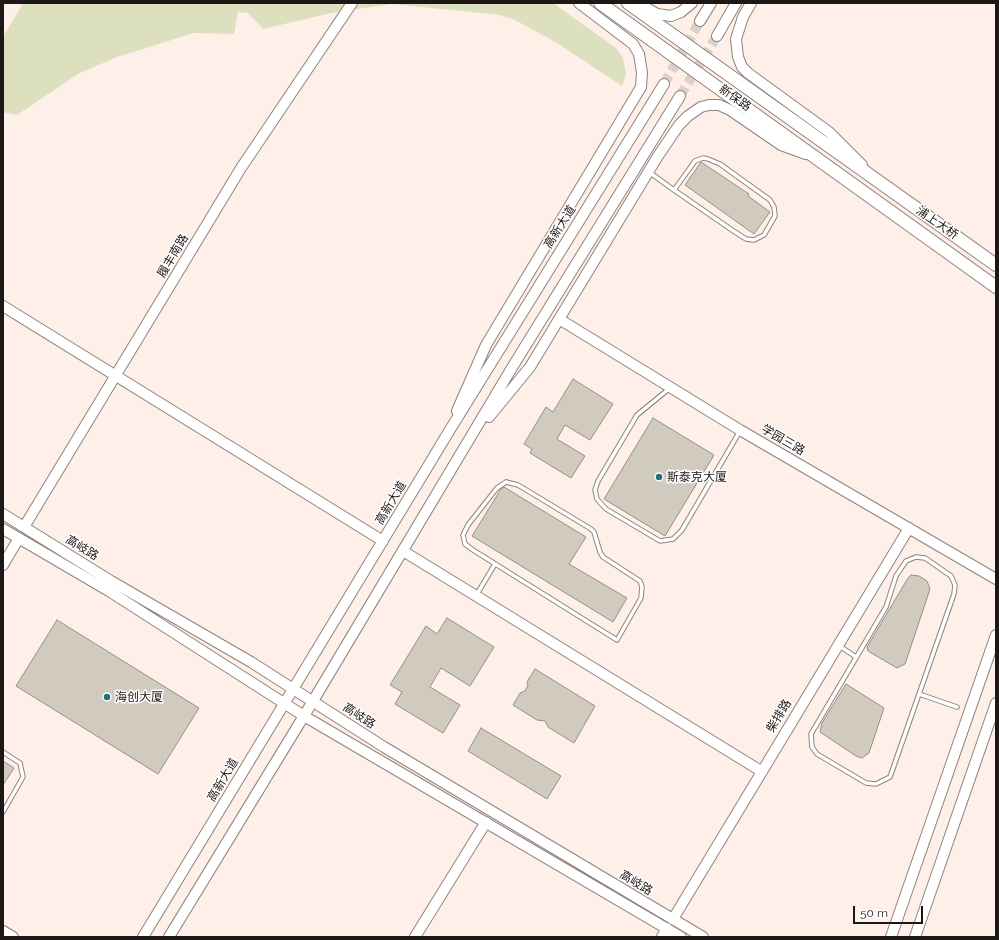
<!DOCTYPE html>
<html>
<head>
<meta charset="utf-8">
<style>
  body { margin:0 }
  #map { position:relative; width:999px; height:940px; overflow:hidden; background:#fef0e9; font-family:Raleway,sans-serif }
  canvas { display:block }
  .frame { position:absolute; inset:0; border:4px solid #1d1816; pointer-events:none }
  .scale { position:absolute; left:853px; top:906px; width:70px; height:18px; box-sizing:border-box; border:2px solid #1d1816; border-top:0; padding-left:5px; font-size:12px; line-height:14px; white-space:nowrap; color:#1d1816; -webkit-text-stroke:3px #fff; paint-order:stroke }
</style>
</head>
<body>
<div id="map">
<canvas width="999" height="940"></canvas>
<div class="frame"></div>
<div class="scale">50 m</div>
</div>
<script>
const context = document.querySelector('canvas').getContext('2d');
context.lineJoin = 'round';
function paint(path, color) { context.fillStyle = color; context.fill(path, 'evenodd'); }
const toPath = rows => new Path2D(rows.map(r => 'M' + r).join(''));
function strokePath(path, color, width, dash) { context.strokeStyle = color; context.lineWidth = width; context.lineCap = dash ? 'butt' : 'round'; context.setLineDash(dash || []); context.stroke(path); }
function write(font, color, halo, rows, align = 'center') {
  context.font = font + ' Raleway,"Noto Sans SC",sans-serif'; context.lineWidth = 3; context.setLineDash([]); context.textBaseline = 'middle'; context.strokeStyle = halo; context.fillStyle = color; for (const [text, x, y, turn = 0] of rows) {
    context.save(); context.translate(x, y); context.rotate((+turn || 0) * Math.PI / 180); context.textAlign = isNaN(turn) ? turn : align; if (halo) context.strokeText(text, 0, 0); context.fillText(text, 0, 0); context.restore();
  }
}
paint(toPath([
  [23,3,553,3,616,48,623,58,626,74,622,86,557,43,515,20,500,15,392,4,331,13,263,29,248,13,238,12,234,34,194,33,117,57,78,74,17,115,3,112,3,37]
]), '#dde0bf');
const building = toPath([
  [701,162,749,194,748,196,770,212,754,234,685,185,701,162],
  [573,379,613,404,590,440,565,425,557,439,585,456,571,478,530,453,532,449,524,444,546,407,553,412,573,379],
  [653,418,714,455,665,536,604,499,653,418],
  [504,487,586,537,569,564,627,598,613,622,472,536,501,489,504,487],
  [911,575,919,576,927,581,930,589,905,664,897,668,868,651,867,647,908,578,911,575],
  [447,618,494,647,470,686,441,668,430,687,460,705,443,733,395,704,402,692,390,685,426,626,437,634,447,618],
  [57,620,199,708,158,774,16,686,57,620],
  [535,669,595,706,574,743,548,727,545,721,537,720,513,705,520,693,525,691,528,685,527,682,535,669],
  [846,684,884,708,869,753,862,758,856,756,820,732,822,723,846,684],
  [481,728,561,776,547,799,468,751,481,728],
  [3,761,14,768,3,785,3,761]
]);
paint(building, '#d1cabf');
strokePath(building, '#958f84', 1);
strokePath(toPath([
  [664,84,700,21],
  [680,96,717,36]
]), '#dcd0c9', 10, [10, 5]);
const lane = toPath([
  [649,172,674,190,732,230,746,239,754,240,764,235,775,216,774,207,770,200,720,164,708,159,703,158,695,161,674,190],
  [670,388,637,415,598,481,595,490,597,499,606,509,660,541,673,539,682,530,740,431],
  [506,482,518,485,591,529,594,532,600,552,603,557,640,581,642,587,641,598,617,640,473,550,465,544,463,535,468,525,497,488,506,482],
  [916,557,925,558,951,576,955,585,954,594,890,777,876,784,866,783,817,754,812,747,811,734,886,607,896,576,906,561,916,557],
  [477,594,495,564],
  [838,645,856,657],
  [919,694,957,707],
  [3,752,20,763,23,777,3,812]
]);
const secondary = toPath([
  [638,3,657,14,671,16,681,12,692,3],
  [751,3,743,17,736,39,738,57,742,67,748,73,829,132,862,165],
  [700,21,711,3],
  [717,36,736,3],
  [3,306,383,541],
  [559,319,740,430,996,579],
  [457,411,486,345,641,87,642,73,639,54,633,44,579,3],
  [489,417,530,367,658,156,679,125,688,116,701,107,709,105,719,105,730,110,781,145,806,154],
  [3,514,111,581,251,662,384,747,703,937],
  [24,527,241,168,352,3],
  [3,529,109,591,304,716,681,937],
  [403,551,761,771],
  [3,565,19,538],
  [673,919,909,528],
  [3,931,13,937],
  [143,937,451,428,664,84],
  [169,937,313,701,513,366,680,96],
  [415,937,486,822],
  [662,937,667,928],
  [891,937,996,635],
  [915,937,996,703]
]);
const primary = toPath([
  [600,3,996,287],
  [628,3,996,265]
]);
strokePath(lane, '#8f837d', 5.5);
strokePath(secondary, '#8f837d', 12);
strokePath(primary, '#8f837d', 14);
strokePath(lane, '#fff', 3.5);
strokePath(secondary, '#fff', 10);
strokePath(primary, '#fff', 12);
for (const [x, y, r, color] of [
  [659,477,4,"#276f7b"],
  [107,697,4,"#276f7b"]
]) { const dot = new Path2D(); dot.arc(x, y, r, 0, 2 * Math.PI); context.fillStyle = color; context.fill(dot); strokePath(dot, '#fff', 1.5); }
write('12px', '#1d1816', '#fff', [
  ["新保路",735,98,35],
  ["浦上大桥",937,223,35],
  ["高新大道",560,227,-58],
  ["履丰南路",173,256,-59],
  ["学园三路",783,440,30],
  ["高新大道",391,503,-59],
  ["高岐路",82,548,31],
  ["高岐路",359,716,33],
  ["柴排路",779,716,-59],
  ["高新大道",223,780,-59],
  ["高岐路",636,883,31]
]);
write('12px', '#1d1816', '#fff', [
  ["斯泰克大厦",667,477],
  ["海创大厦",115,697]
], 'left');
</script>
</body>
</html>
